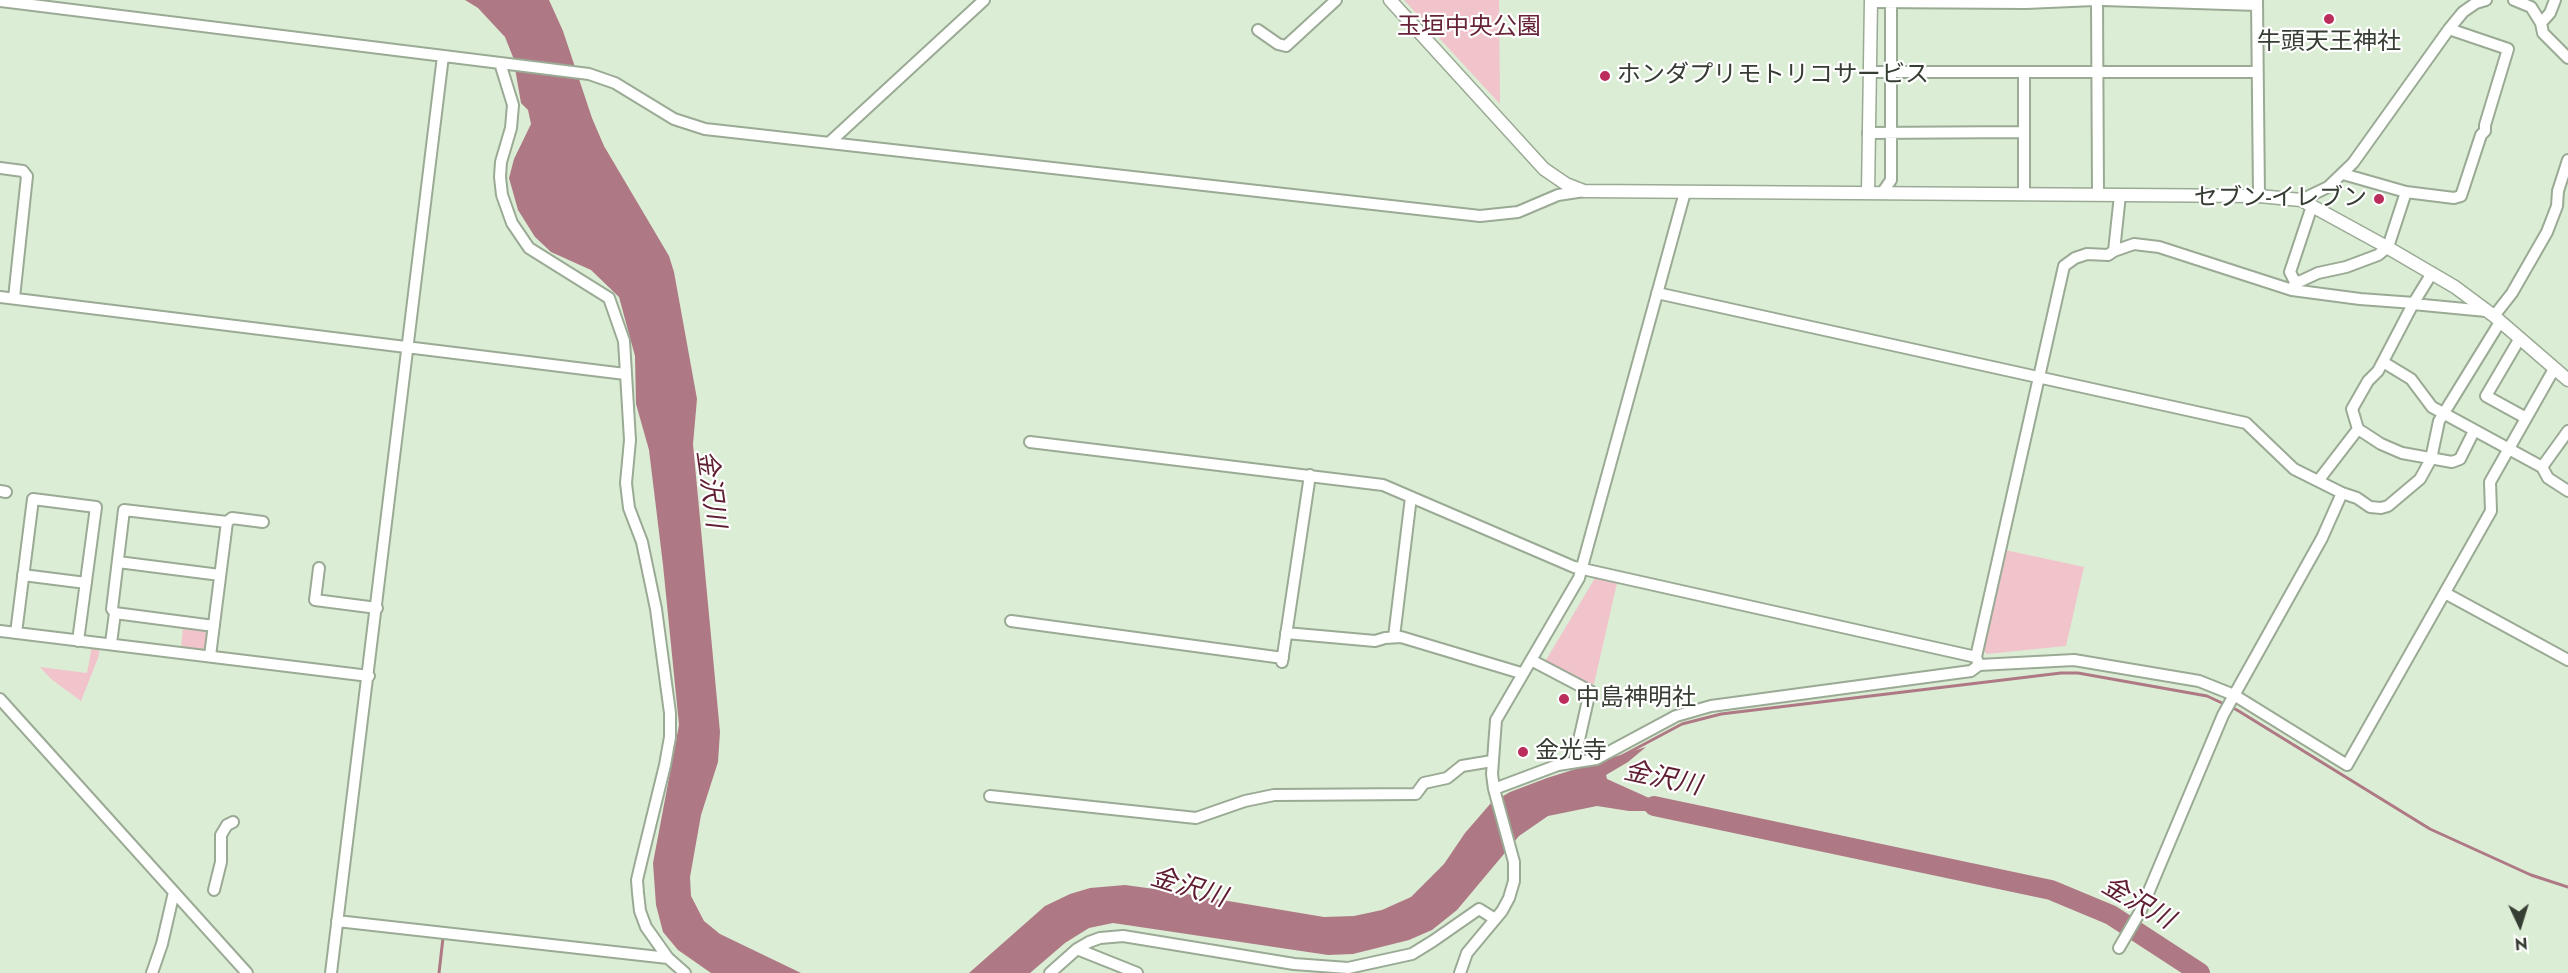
<!DOCTYPE html>
<html>
<head>
<meta charset="utf-8">
<style>
  body { margin:0 }
  #map { position:relative; width:2568px; height:973px; overflow:hidden; background:#dcedd5; font-family:Jost,sans-serif }
  canvas { display:block }
  .north { position:absolute; left:2490px; top:895px; width:60px; height:60px; -webkit-text-stroke:4px #fff; paint-order:stroke; rotate:176deg; font-size:16px; font-weight:700; line-height:24px; text-align:center; color:#363d33 }
  .north::after { content:''; display:block; margin:auto; width:21px; height:27px; background:#363d33; clip-path:polygon(50% 0,100% 100%,50% 72%,0 100%) }
</style>
</head>
<body>
<div id="map">
<canvas width="2568" height="973"></canvas>
<div class="north">N</div>
</div>
<script>
const context = document.querySelector('canvas').getContext('2d');
context.lineJoin = 'round';
function paint(path, color) { context.fillStyle = color; context.fill(path, 'evenodd'); }
const toPath = rows => new Path2D(rows.map(r => 'M' + r).join(''));
function strokePath(path, color, width, dash) { context.strokeStyle = color; context.lineWidth = width; context.lineCap = dash ? 'butt' : 'round'; context.setLineDash(dash || []); context.stroke(path); }
function write(font, color, halo, rows, align = 'center') {
  context.font = font + ' Jost,"Noto Sans JP",sans-serif'; context.lineWidth = 4.5; context.setLineDash([]); context.textBaseline = 'middle'; context.strokeStyle = halo; context.fillStyle = color; for (const [text, x, y, turn = 0] of rows) {
    context.save(); context.translate(x, y); context.rotate((+turn || 0) * Math.PI / 180); context.textAlign = isNaN(turn) ? turn : align; if (halo) context.strokeText(text, 0, 0); context.fillText(text, 0, 0); context.restore();
  }
}
paint(toPath([
  [1404,0,1499,0,1500,104],
  [2005,550,2084,567,2066,646,1987,654,1982,649],
  [1595,578,1617,583,1594,684,1580,682,1543,665],
  [183,627,203,629,208,636,207,646,200,651,181,649],
  [92,646,100,647,98,658,81,701,51,679,40,667,87,673]
]), '#f1c3cb');
paint(toPath([
  [465,0,549,0,563,31,592,118,604,146,669,256,674,272,697,399,693,444,720,732,718,762,701,815,690,877,691,896,704,921,720,934,801,973,711,973,678,950,663,932,656,905,653,863,679,725,663,565,649,450,636,404,635,356,619,297,591,270,551,252,535,237,518,210,509,178,514,159,531,124,528,110,521,103,513,57,505,37,478,8],
  [1646,747,1628,762,1606,775,1607,779,1678,811,1629,811,1597,806,1548,816,1519,836,1457,910,1432,930,1409,940,1353,954,1328,955,1113,923,1089,928,1065,943,1030,973,969,973,1045,906,1070,894,1090,888,1125,885,1162,890,1324,917,1354,916,1382,910,1411,897,1444,864,1465,833,1491,803,1510,792,1547,778]
]), '#ae7984');
strokePath(toPath([
  [1622,756,1682,724,1721,714,2061,673,2078,673,2207,696,2237,710,2430,829,2531,875,2568,887],
  [439,973,443,938]
]), '#ae7984', 3);
strokePath(toPath([
  [1654,806,2051,890,2111,915,2200,973]
]), '#ae7984', 20);
const minor = toPath([
  [2097,0,2098,194],
  [2103,0,2257,5],
  [2257,0,2259,196],
  [2514,0,2531,7,2541,23,2543,33,2568,58],
  [0,1,589,74,615,83,674,119,705,129,1480,216,1518,212,1558,195,1584,191],
  [1871,2,2026,3,2094,0],
  [2541,23,2550,13,2555,0],
  [1258,30,1278,44,1286,46,1336,0],
  [500,63,513,105,511,128,501,162,500,177,502,195,512,223,529,248,609,298,624,341,630,440,626,483,629,508,642,542,656,609,670,713,670,737,665,765,641,863,637,880,638,893,640,911,646,927,668,958,685,973],
  [1871,72,2257,72],
  [2024,72,2024,194],
  [1868,133,2024,132],
  [830,142,984,0],
  [0,168,23,171,27,176,14,298],
  [2343,174,2406,192,2454,198,2461,196,2481,135,2485,131,2485,125,2508,49,2449,29],
  [1882,193,1891,180,1891,2],
  [2301,200,2328,187,2353,163,2449,29,2463,12,2476,3,2486,0],
  [2114,251,2120,195],
  [2295,282,2301,281,2318,273,2346,267,2378,255,2388,247,2406,192],
  [2293,288,2295,282,2290,272,2312,206],
  [1657,293,2246,423,2294,469,2342,493,2322,538,2223,715,2141,910,2119,948],
  [0,297,625,374],
  [2414,303,2360,299,2292,290,2159,247,2134,244,2114,251,2108,255,2087,254,2075,258,2064,266,1976,657,1979,665,2074,660,2199,681,2234,695,2347,765,2491,511,2490,482,2554,369],
  [2413,304,2486,311],
  [2494,316,2512,293,2547,232,2557,206,2558,191,2568,160],
  [2520,338,2486,396,2526,418],
  [2383,362,2411,379,2432,407,2542,467,2548,478,2568,491],
  [2358,429,2381,444,2402,453,2452,462,2460,459,2474,431],
  [1030,442,1383,485,1574,567,1976,657],
  [2542,467,2568,431],
  [2318,481,2358,429,2352,409,2368,381,2378,371,2413,304,2432,273],
  [0,491,6,492],
  [2342,493,2357,498,2370,507,2381,508,2388,506,2420,479,2431,459,2439,421,2500,322],
  [227,522,232,518,263,522],
  [118,562,220,575],
  [319,568,315,600,377,608],
  [23,575,86,583],
  [2445,593,2568,660],
  [115,613,214,626],
  [1011,621,1283,658],
  [0,631,369,676],
  [16,633,33,499,96,507,78,641],
  [1286,633,1375,641,1385,638,1401,637,1521,673],
  [1394,637,1411,497],
  [111,643,115,613,112,609,124,510,227,522,210,656],
  [1531,660,1590,691,1574,762],
  [1282,662,1310,475],
  [0,699,247,973],
  [1494,789,1558,765,1596,759,1676,716,1711,706,1971,671,1979,665],
  [990,796,1196,818,1245,801,1274,795,1416,794,1424,783,1447,778,1462,766,1492,761],
  [214,890,221,862,221,835,227,825,233,822],
  [337,921,668,958],
  [1077,949,1137,973],
  [152,973,162,944,174,892],
  [331,973,443,56],
  [1050,973,1077,949,1089,942,1100,938,1123,936,1294,964,1348,968,1412,954,1433,941,1479,909,1495,919],
  [1460,973,1467,953,1502,911,1509,898,1514,881,1514,862,1494,789,1492,774,1496,720,1579,578,1685,192]
]);
const tertiary = toPath([
  [1390,0,1544,169,1566,184,1584,191,2259,196,2301,200,2385,246,2455,287,2494,316,2568,380],
  [1868,193,1871,0]
]);
strokePath(minor, '#9aaa94', 14);
strokePath(tertiary, '#9aaa94', 15);
strokePath(minor, '#fff', 10);
strokePath(tertiary, '#fff', 12);
for (const [x, y, r, color] of [
  [2329,19,6,"#bb2d5c"],
  [1605,76,6,"#bb2d5c"],
  [2379,199,6,"#bb2d5c"],
  [1564,699,6,"#bb2d5c"],
  [1523,752,6,"#bb2d5c"]
]) { const dot = new Path2D(); dot.arc(x, y, r, 0, 2 * Math.PI); context.fillStyle = color; context.fill(dot); strokePath(dot, '#fff', 2); }
write('24px', '#672437', '#fff', [
  ["玉垣中央公園",1469,28]
]);
write('24px', '#363d33', '#fff', [
  ["牛頭天王神社",2329,43,"center"],
  ["ホンダプリモトリコサービス",1617,76],
  ["セブン-イレブン",2367,199,"right"],
  ["中島神明社",1576,699],
  ["金光寺",1535,752]
], 'left');
write('italic 26px', '#5f1d30', '#fff', [
  ["金沢川",709,489,82],
  ["金沢川",1662,780,12],
  ["金沢川",1188,889,17],
  ["金沢川",2137,904,30]
]);
</script>
</body>
</html>
